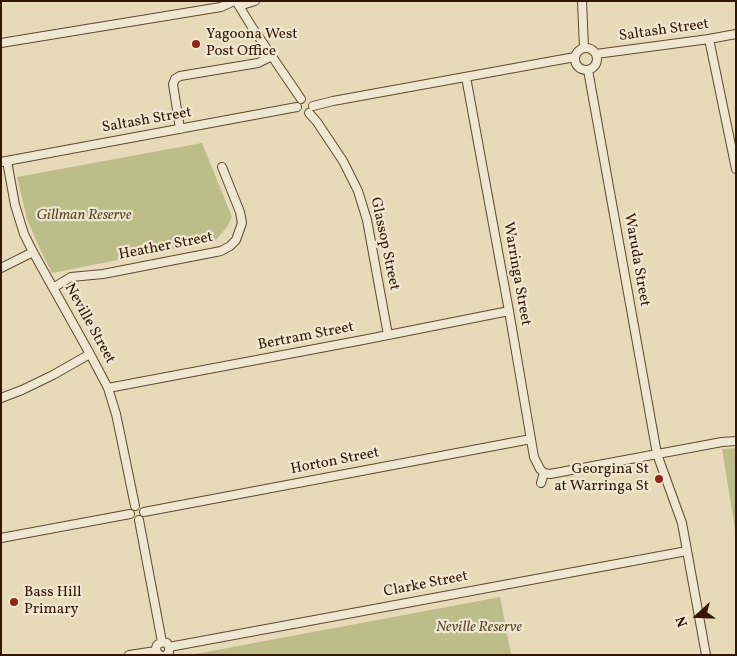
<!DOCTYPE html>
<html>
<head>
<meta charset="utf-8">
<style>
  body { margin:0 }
  #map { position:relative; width:737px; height:656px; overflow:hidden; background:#e6dab9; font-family:Vollkorn,serif }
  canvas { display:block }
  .frame { position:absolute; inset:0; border:2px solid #341702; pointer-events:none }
  .north { position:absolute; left:672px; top:591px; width:50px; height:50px; -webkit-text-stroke:4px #efe7d2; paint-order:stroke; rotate:250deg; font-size:14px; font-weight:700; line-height:20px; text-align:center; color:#341702 }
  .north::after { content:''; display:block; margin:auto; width:18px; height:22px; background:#341702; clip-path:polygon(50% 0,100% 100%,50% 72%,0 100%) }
</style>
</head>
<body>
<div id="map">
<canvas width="737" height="656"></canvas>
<div class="frame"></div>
<div class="north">N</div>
</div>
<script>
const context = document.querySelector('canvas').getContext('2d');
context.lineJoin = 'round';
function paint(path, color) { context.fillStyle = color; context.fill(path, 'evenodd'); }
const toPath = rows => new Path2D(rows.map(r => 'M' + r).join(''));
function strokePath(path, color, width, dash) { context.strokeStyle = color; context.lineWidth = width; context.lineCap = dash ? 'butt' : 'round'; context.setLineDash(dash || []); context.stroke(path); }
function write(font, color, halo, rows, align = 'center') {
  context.font = font + ' Vollkorn,serif'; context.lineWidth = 4.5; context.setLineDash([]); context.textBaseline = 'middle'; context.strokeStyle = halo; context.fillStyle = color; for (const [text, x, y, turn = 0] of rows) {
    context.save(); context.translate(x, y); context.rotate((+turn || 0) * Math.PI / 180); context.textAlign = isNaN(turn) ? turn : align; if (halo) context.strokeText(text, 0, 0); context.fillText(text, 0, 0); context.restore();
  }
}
paint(toPath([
  [202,143,232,217,227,227,215,241,52,273,39,247,27,219,17,177],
  [736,448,736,535,722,449],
  [500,597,511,654,506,655,190,655]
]), '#bdbd8a');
const street = toPath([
  [236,1,252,27,301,99],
  [582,1,584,48],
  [239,6,255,1],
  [709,39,736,169],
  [1,43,221,7,234,1],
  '575 59a11 11 0 1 1 22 0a11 11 0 1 1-22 0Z',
  [596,54,709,39,736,34],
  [588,70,657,454,682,523,706,655],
  [466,77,509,311,534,457,540,469,544,473,550,474,722,442,736,441],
  [313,106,333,101,575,57],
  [309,113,317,122,343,161,358,191,367,220,388,335],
  [180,129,173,84,175,79,180,76,258,63,272,56],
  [7,161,15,205,24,234,33,252,90,354,108,388,116,414,120,433,135,506],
  [1,162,297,107],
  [1,268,33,252],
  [53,288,71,277,103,274,221,251,230,246,236,240,242,223,240,212,222,167],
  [108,388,368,339,509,311],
  [1,398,22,390,53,375,90,354],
  [541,483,544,473],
  [144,512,531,439],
  [139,520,162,642],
  [1,538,130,514],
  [169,647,687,551],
  [129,655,156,651],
  [160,655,157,653,156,648,157,645,162,642,167,643,169,647,169,652,166,655]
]);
strokePath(street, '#604830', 10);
strokePath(street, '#efe7d2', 8);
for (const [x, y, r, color] of [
  [196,44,5,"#8f2418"],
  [659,479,5,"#8f2418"],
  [14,602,5,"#8f2418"]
]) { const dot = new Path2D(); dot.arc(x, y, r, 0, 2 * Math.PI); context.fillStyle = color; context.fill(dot); strokePath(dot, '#efe7d2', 2); }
write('15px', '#341702', '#efe7d2', [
  ["Saltash Street",664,31,-8],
  ["Saltash Street",147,121,-10],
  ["Glassop Street",384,244,78],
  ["Heather Street",166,247,-11],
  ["Waruda Street",636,260,80],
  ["Warringa Street",516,274,80],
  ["Neville Street",89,324,61],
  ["Bertram Street",306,337,-11],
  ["Horton Street",335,462,-11],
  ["Clarke Street",426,585,-11]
]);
write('15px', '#341702', '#efe7d2', [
  ["Yagoona West",206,35],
  ["Post Office",206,52],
  ["Georgina St",649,470,"right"],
  ["at Warringa St",649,487,"right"],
  ["Bass Hill",24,593],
  ["Primary",24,610]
], 'left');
write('italic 15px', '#5d492b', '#efe7d2', [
  ["Gillman Reserve",84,216],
  ["Neville Reserve",479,628]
]);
</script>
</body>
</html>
